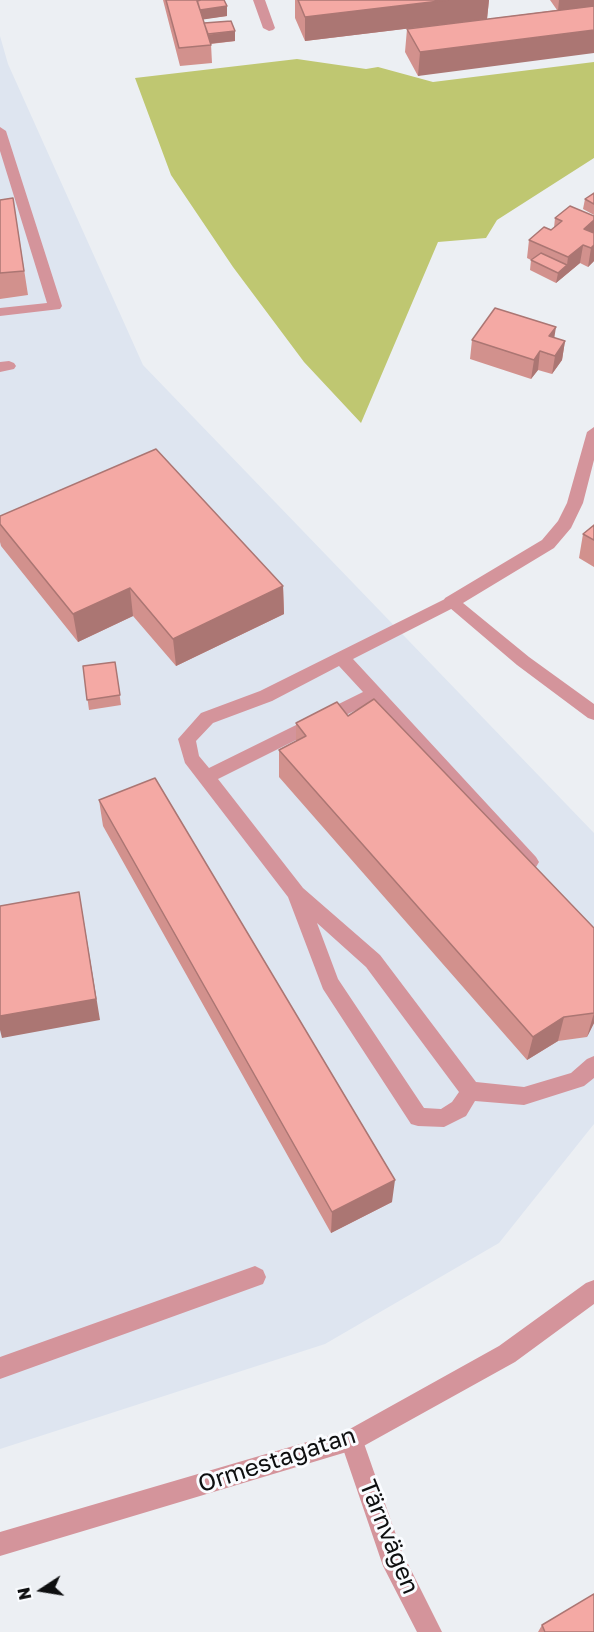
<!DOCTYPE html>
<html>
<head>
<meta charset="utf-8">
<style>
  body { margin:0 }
  #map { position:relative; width:594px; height:1632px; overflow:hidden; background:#eceff3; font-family:"Golos Text",sans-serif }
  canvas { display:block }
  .north { position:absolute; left:12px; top:1560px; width:60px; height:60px; -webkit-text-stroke:4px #fafcff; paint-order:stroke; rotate:258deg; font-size:16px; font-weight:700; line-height:24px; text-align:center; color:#0e0f10 }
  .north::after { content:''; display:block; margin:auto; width:21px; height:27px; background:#0e0f10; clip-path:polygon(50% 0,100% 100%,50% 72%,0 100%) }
</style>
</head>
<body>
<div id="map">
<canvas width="594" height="1632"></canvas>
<div class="north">N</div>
</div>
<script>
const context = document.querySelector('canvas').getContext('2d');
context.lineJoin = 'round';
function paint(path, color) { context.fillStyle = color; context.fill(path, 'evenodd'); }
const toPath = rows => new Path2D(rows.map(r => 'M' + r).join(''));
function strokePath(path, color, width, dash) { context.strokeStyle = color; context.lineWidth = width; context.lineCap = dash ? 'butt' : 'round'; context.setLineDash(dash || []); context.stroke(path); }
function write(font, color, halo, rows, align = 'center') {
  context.font = font + ' "Golos Text",sans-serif'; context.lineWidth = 6; context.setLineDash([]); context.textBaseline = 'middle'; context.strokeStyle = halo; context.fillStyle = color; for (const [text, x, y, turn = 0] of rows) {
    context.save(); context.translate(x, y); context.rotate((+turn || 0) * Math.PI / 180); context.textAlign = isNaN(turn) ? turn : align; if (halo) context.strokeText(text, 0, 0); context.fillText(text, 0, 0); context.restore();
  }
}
paint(toPath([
  [0,36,8,64,143,365,594,833,594,1124,499,1243,325,1344,0,1449]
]), '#dee5f0');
paint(toPath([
  [297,59,366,69,378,67,433,82,594,62,594,158,497,220,486,238,438,242,361,423,304,362,233,267,171,175,135,78]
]), '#bfc771');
paint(toPath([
  [0,127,6,131,62,306,60,309,0,316,0,308,47,303,0,151,0,127],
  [9,361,14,363,16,366,14,369,0,372,0,362,9,361],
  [451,596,457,598,459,602,457,606,353,659,536,857,539,862,536,867,530,869,524,867,372,702,218,779,303,888,380,955,476,1082,524,1087,571,1073,587,1059,594,1056,594,1078,584,1086,524,1105,475,1101,466,1116,444,1127,418,1126,411,1124,323,989,288,897,185,763,178,739,201,713,260,691,451,596],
  [339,666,363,692,209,768,199,756,196,741,213,723,272,701,339,666],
  [317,923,366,967,459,1092,452,1102,441,1109,424,1108,338,979,317,923],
  [255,1266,263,1270,266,1277,263,1284,0,1379,0,1357,255,1266]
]), '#d4949b');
paint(toPath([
  [253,0,265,0,275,28,273,30,269,31,263,28,253,0],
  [594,427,594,460,583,503,571,528,554,548,463,603,529,657,594,704,594,720,588,718,517,665,443,602,445,598,542,540,558,521,567,503,587,432,594,427],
  [352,1428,360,1432,402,1552,442,1632,417,1632,383,1566,340,1440,344,1432,352,1428]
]), '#d4949b');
paint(toPath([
  [594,1280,594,1304,515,1362,360,1448,0,1556,0,1532,348,1430,499,1346,586,1283,594,1280]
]), '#d4949b');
paint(toPath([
  [163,0,197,0,227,6,227,16,203,19,204,23,235,31,235,41,211,44,212,63,180,66],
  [295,0,489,0,487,19,557,10,550,0,594,0,418,76,405,52,407,29,420,27,305,41,295,18],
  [594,193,594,215,583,209,585,199],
  [13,198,28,295,0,299,0,200],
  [594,216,594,261,588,267,580,263,556,283,530,270,531,260,527,258,529,240,551,230,554,228,555,218],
  [554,338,565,341,562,360,552,374,538,370,531,379,470,359,472,340],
  [0,516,283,586,284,614,176,666,133,616,78,642,1,546,0,542],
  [594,525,594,567,579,558,583,534],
  [115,662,121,705,89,710,83,666],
  [348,716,594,928,594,1023,587,1037,558,1041,527,1060,279,777,279,750,296,741,296,723],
  [99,800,392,1202,331,1233,103,826],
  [542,1625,594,1632,538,1632]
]), '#d2918d');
paint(toPath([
  [448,0,489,0,487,19,305,41,305,17],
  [559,0,594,0,594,7,558,11],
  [227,6,227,16,200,20,199,10],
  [594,30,594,53,418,76,420,52],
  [235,31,235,41,207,44,207,35],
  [594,220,594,236,583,246,580,263,556,283,558,273,567,265,568,257,584,229],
  [594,245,594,261,588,267,591,248],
  [556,327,553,346,547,355,549,336],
  [565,341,562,360,552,374,555,356],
  [540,351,538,370,531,379,534,360],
  [283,586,284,614,176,666,173,639],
  [130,588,133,616,78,642,73,614],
  [79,892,100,1020,2,1038,0,1030,0,1016],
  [594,1013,594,1023,587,1037],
  [564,1017,558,1041,527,1060,533,1037],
  [395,1180,392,1202,331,1233,332,1212]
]), '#ab7673');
const building = toPath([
  [166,0,197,0,211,45,179,48,166,0],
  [201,0,224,0,227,6,200,10,197,1,201,0],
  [298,0,448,0,305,17,298,0],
  [594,6,594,30,420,52,407,29,594,6],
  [231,21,235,31,208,34,204,23,231,21],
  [594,193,594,204,585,199,594,193],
  [13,198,24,271,0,273,0,200,13,198],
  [570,206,594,216,594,220,584,229,594,233,594,245,591,248,583,245,568,257,529,240,544,227,551,230,562,221,555,218,570,206],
  [541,253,567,265,558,273,531,260,541,253],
  [495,308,556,327,549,336,565,341,555,356,540,351,534,360,472,340,495,308],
  [156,449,283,586,173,639,130,588,73,614,0,524,0,516,156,449],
  [594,525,594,540,583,534,594,525],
  [115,662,120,695,87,700,83,666,115,662],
  [374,699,594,928,594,1013,564,1017,533,1037,279,750,306,736,296,723,337,702,348,716,374,699],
  [155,778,395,1180,332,1212,99,800,155,778],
  [79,892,96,999,0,1016,0,906,79,892],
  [594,1594,594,1632,545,1632,542,1625,594,1594]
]);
paint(building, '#f4a9a4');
strokePath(building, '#ab7673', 1.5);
write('24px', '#0e0f10', '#fafcff', [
  ["Ormestagatan",277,1460,-18],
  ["Tärnvägen",389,1537,68]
]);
</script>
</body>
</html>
